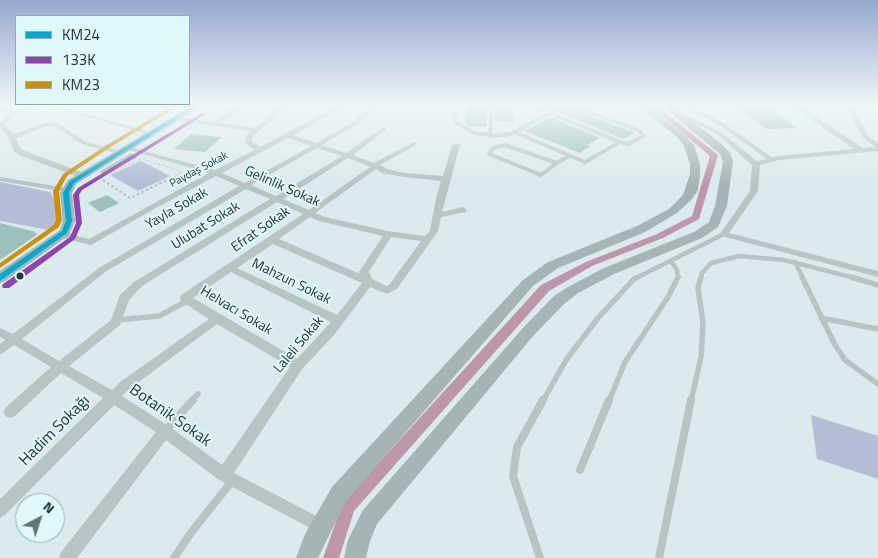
<!DOCTYPE html>
<html>
<head>
<meta charset="utf-8">
<style>
  body { margin:0 }
  #map { position:relative; width:878px; height:558px; overflow:hidden; background:#dbeaec; font-family:"Titillium Web",sans-serif }
  canvas { display:block }
  .legend { position:absolute; left:15px; top:15px; width:175px; height:90px; box-sizing:border-box; background:#e1f8fa; border:1px solid #95aaaa; margin:0; padding:6px 9px; list-style:none; font-size:15px; color:#243432 }
  .legend li { display:flex; align-items:center; gap:10px; height:25px }
  .legend b { width:25px; border:1px solid #95aaaa }
  .north { position:absolute; left:15px; top:493px; width:50px; height:50px; box-sizing:border-box; background:#e1f8fa; border:1px solid #95aaaa; border-radius:50%; rotate:40deg; font-size:14px; font-weight:700; line-height:20px; text-align:center; color:#243432 }
  .north::after { content:''; display:block; margin:auto; width:18px; height:22px; background:#647473; clip-path:polygon(50% 0,100% 100%,50% 72%,0 100%) }
</style>
</head>
<body>
<div id="map">
<canvas width="878" height="558"></canvas>
<ul class="legend">
<li><b style="height:6px;background:#00a9ce"></b>KM24</li>
<li><b style="height:6px;background:#8e44ad"></b>133K</li>
<li><b style="height:6px;background:#cd8f0a"></b>KM23</li>
</ul>
<div class="north">N</div>
</div>
<script>
const context = document.querySelector('canvas').getContext('2d');
context.lineJoin = 'round';
function paint(path, color) { context.fillStyle = color; context.fill(path, 'evenodd'); }
const toPath = rows => new Path2D(rows.map(r => 'M' + r).join(''));
function strokePath(path, color, width, dash) { context.strokeStyle = color; context.lineWidth = width; context.lineCap = dash ? 'butt' : 'round'; context.setLineDash(dash || []); context.stroke(path); }
function write(font, color, halo, rows, align = 'center') {
  context.font = font + ' "Titillium Web",sans-serif'; context.lineWidth = 4; context.setLineDash([]); context.textBaseline = 'middle'; context.strokeStyle = halo; context.fillStyle = color; for (const [text, x, y, turn = 0] of rows) {
    context.save(); context.translate(x, y); context.rotate((+turn || 0) * Math.PI / 180); context.textAlign = isNaN(turn) ? turn : align; if (halo) context.strokeText(text, 0, 0); context.fillText(text, 0, 0); context.restore();
  }
}
paint(toPath([
  [141,161,170,176,138,191,110,175],
  [0,182,50,192,54,199,58,223,49,230,0,221],
  [811,415,878,436,878,479,817,459]
]), '#b4bdd5');
strokePath(toPath([
  [0,111,19,105]
]), '#be96a9', 2);
paint(toPath([
  [649,105,656,105,718,155,699,219,663,238,592,266,549,291,354,511,339,558,323,558,343,502,541,285,586,262,657,234,692,216,710,156,649,105]
]), '#be96a9');
paint(toPath([
  [467,105,488,105,486,127,469,126,465,123],
  [496,105,511,106,514,122,495,121],
  [541,105,562,105,635,133,623,139],
  [736,105,768,106,797,128,766,129],
  [550,117,600,138,587,145,590,146,580,153,525,131],
  [191,134,222,137,205,152,174,149],
  [131,153,137,158,103,173,99,172],
  [107,195,119,203,100,212,88,203],
  [0,223,36,232,34,233,38,234,0,260]
]), '#9cc0bb');
strokePath(toPath([
  [105,182,101,179,104,175,142,159,178,170,182,173,164,182]
]), '#aebdbd', 1, [2, 2]);
strokePath(toPath([
  [103,180,130,198,167,180]
]), '#aebdbd', 2, [2.5, 2.5]);
strokePath(toPath([
  [458,105,454,116,457,123,474,133,490,135],
  [492,105,490,135,493,136,511,134,548,114],
  [530,105,620,142,629,144,643,136,640,131,570,105],
  [685,105,723,125,772,160],
  [514,132,585,162,620,142],
  [505,145,557,163,541,175,489,154,493,148,505,145],
  [557,163,569,156]
]), '#b6c4c4', 4);
strokePath(toPath([
  [671,261,677,270,678,278],
  [795,262,803,278],
  [636,278,724,234],
  [701,278,702,273,711,263,739,256,784,260,855,278]
]), '#b6c4c4', 4.5);
strokePath(toPath([
  [802,277,834,343,845,360,878,384],
  [851,277,878,285],
  [821,318,878,329],
  [117,320,159,316,189,300],
  [191,401,198,394],
  [543,401,566,360,598,318,634,279,638,277],
  [609,401,625,362,668,297,678,277],
  [691,401,701,357,703,323,698,288,701,277]
]), '#b6c4c4', 5.5);
strokePath(toPath([
  [165,431,193,400],
  [580,470,609,400],
  [174,558,190,534,232,481],
  [540,558,513,476,517,447,543,400],
  [659,558,691,400]
]), '#b6c4c4', 8);
paint(toPath([
  [28,105,38,105,14,115,5,125,13,134,42,124,55,122,86,142,124,152,120,154,82,144,54,126,45,127,16,138,20,148,25,151,84,173,84,177,78,177,19,155,14,151,9,138,0,128,0,122,10,113,28,105],
  [45,105,57,105,155,134,150,135,45,105],
  [239,105,247,105,221,123,255,128,282,105,289,105,252,137,252,142,260,147,339,105,348,105,293,135,316,143,355,121,372,105,379,105,359,123,322,145,346,153,382,128,386,128,386,130,353,155,374,163,414,142,416,143,416,145,380,165,387,169,404,173,443,176,452,145,458,144,460,145,442,212,463,207,467,210,466,212,441,217,438,231,397,289,387,294,370,287,334,335,302,369,234,473,326,521,329,526,326,531,321,534,316,531,219,480,166,440,77,558,59,558,61,552,156,432,114,405,5,515,0,518,0,499,103,398,61,373,15,416,10,418,5,416,4,412,5,408,51,367,14,345,0,355,0,344,5,340,0,337,0,328,13,334,99,268,239,186,216,176,154,209,93,244,90,245,59,237,57,235,62,232,89,239,209,173,125,149,125,147,129,147,215,170,255,150,245,143,246,136,250,131,177,121,174,119,177,117,214,122,239,105],
  [288,138,311,146,245,183,222,173,288,138],
  [317,148,342,156,276,196,251,185,317,148],
  [348,158,370,167,309,210,283,199,348,158],
  [376,169,382,173,404,177,441,181,436,198,430,231,425,236,387,231,325,217,315,213,376,169],
  [246,189,270,199,134,282,120,295,111,320,59,361,22,339,105,272,246,189],
  [277,202,303,214,181,295,180,298,181,301,209,319,120,382,112,390,69,366,120,325,129,300,142,286,277,202],
  [310,217,319,221,383,236,359,272,360,274,279,239,310,217],
  [391,237,421,241,389,285,387,286,372,279,369,272,391,237],
  [273,244,362,283,337,315,237,268,273,244],
  [231,272,331,322,297,359,193,298,231,272],
  [217,324,290,367,222,465,170,427,122,396,128,390,217,324],
  [389,105,406,105,413,108,410,110,389,105],
  [790,105,798,105,863,148,875,147,862,137,846,105,852,105,868,136,878,143,878,151,779,160,760,165,758,191,729,233,878,271,878,277,721,236,720,234,750,191,752,165,717,134,671,111,676,110,721,132,757,161,779,156,854,149,790,105],
  [0,177,67,188,71,190,67,192,0,181,0,177]
]), '#b6c4c4');
paint(toPath([
  [192,105,203,105,76,184,72,193,75,221,69,235,5,281,0,283,0,271,60,230,63,221,60,193,68,180,192,105],
  [637,105,647,105,683,133,694,145,700,164,700,174,698,190,692,199,677,213,645,232,558,268,533,286,346,501,318,558,296,558,305,534,332,487,523,280,548,262,637,226,669,209,683,195,690,174,690,164,684,146,677,137,637,105],
  [665,105,674,105,681,113,723,145,730,153,733,161,727,206,718,227,702,238,614,274,578,293,564,304,533,336,377,524,370,541,366,558,344,558,348,540,363,510,523,328,554,296,568,287,604,268,694,232,709,222,715,206,723,161,720,154,675,117,665,105]
]), '#a5b4b4');
paint(toPath([
  [194,105,200,105,74,183,69,193,72,221,67,233,0,281,0,274,62,231,66,221,63,193,70,181,194,105]
]), '#00a9ce');
paint(toPath([
  [202,113,206,114,82,190,79,195,82,223,75,239,9,288,3,288,2,286,3,284,70,237,76,223,73,195,78,188,202,113]
]), '#8e44ad');
paint(toPath([
  [174,105,180,105,109,148,67,176,59,191,62,220,59,227,0,268,0,263,54,225,56,220,53,191,63,174,105,146,174,105]
]), '#cd8f0a');
const sky = context.createLinearGradient(0, 0, 0, 184);
sky.addColorStop(0, '#97a8cf');
sky.addColorStop(0.57, '#eff6f6');
sky.addColorStop(1, '#eff6f600');
context.fillStyle = sky;
context.fillRect(0, 0, 878, 184);
for (const [x, y, r, color] of [
  [20,276,4.5,"#243432"]
]) { const dot = new Path2D(); dot.arc(x, y, r, 0, 2 * Math.PI); context.fillStyle = color; context.fill(dot); strokePath(dot, '#e1f8fa', 2); }
write('11px', '#243432', '#e1f8fa', [
  ["Paydaş Sokak",199,170,-28]
]);
write('14px', '#243432', '#e1f8fa', [
  ["Gelinlik Sokak",282,187,24],
  ["Yayla Sokak",177,209,-30],
  ["Ulubat Sokak",206,226,-32],
  ["Efrat Sokak",261,230,-35],
  ["Mahzun Sokak",291,282,26],
  ["Helvacı Sokak",236,311,31],
  ["Laleli Sokak",299,345,-50]
]);
write('16px', '#243432', '#e1f8fa', [
  ["Botanik Sokak",170,416,35],
  ["Hadim Sokağı",55,431,-45]
]);
</script>
</body>
</html>
